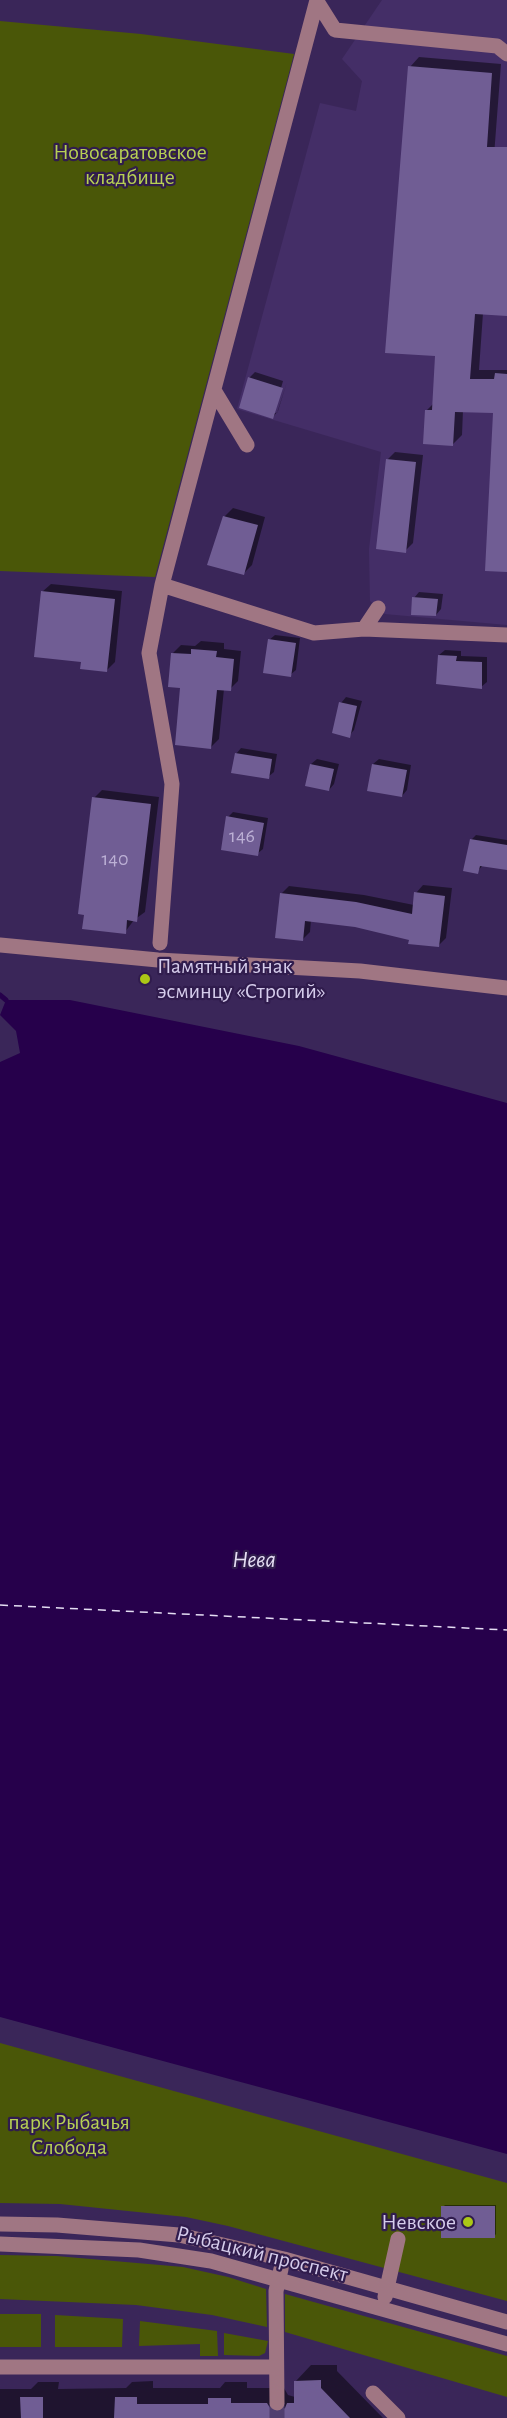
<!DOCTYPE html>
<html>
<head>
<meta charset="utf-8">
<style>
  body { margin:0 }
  canvas { display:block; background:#3a2659 }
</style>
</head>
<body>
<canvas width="507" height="2418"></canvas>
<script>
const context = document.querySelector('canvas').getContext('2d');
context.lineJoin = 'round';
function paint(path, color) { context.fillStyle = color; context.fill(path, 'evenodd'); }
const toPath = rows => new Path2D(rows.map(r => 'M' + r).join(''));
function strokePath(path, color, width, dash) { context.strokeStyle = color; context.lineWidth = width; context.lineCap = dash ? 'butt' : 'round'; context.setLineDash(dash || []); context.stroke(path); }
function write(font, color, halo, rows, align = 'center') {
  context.font = font + ' "Alegreya Sans",sans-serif'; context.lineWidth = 4.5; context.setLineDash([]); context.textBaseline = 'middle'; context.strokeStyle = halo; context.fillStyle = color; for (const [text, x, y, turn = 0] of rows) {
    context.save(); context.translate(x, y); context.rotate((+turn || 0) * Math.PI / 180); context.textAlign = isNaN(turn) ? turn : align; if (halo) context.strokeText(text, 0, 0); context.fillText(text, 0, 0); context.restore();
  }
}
paint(toPath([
  [382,0,507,0,507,625,385,614,370,601,369,549,381,452,237,409,320,103,356,111,362,81,342,59]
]), '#442e67');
paint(toPath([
  [0,21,141,34,294,54,155,577,0,571],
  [0,2043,507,2183,507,2301,228,2226,186,2217,60,2204,0,2203],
  [0,2255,56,2256,183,2267,228,2277,266,2289,267,2327,212,2315,136,2305,0,2299],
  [285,2294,507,2356,507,2397,285,2332],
  [0,2314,41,2314,41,2347,0,2347],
  [55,2315,123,2319,122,2347,55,2347],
  [140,2321,217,2331,218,2356,200,2356,200,2344,139,2346],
  [224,2333,268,2341,265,2353,259,2356,224,2355]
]), '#4a5708');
paint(toPath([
  [6,1000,70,1000,299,1046,507,1103,507,2154,0,2017,0,1062,20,1053,16,1031,0,1015]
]), '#26004b');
paint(toPath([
  [419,57,501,64,493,169,507,170,507,314,483,313,479,370,507,370,507,570,494,412,463,410,462,435,453,444,426,411,434,403,437,355,410,67],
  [255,372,283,381,274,413,277,413,287,382,278,411,273,417,249,378],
  [395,452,423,455,413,543,405,551,387,460],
  [233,508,265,517,252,565,244,573,209,564,225,516],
  [51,584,122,591,115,662,107,670,83,660,42,592],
  [419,592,443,594,441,609,436,615,414,598],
  [275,635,300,638,296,670,290,675,269,640],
  [201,641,224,643,224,649,241,651,238,681,230,689,224,689,219,739,211,747,181,687,173,653,181,645,195,646],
  [445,650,461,651,461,656,487,657,487,682,481,687,439,655],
  [346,697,362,701,354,730,349,736,341,703],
  [241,748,277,754,274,772,268,777,236,754],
  [317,759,339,764,334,784,329,790,311,764],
  [379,759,411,765,407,790,402,796,373,764],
  [102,790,159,797,145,912,134,920,125,932,94,798],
  [233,812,268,818,263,849,257,854,228,817],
  [476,835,507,840,507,869,483,865,477,872,471,840],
  [423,885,452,888,446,938,438,946,355,926,311,920,310,932,302,940,281,894,289,886,364,895,414,905,416,893],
  [445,2205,496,2205,496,2234,494,2237,443,2207],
  [311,2365,337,2365,337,2371,383,2418,0,2418,0,2389,31,2389,38,2382,59,2382,58,2389,126,2388,132,2382,153,2381,153,2388,220,2388,225,2382,247,2382,247,2388,284,2388,288,2395,295,2397,295,2382]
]), '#0007');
strokePath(toPath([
  [0,995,6,1000]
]), '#26004b', 5);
strokePath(toPath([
  [0,1605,507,1630]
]), '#e4ddf3', 1.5, [8, 6]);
paint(toPath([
  [408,66,492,73,487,147,507,147,507,316,475,314,470,379,494,379,495,373,507,374,507,572,485,571,493,413,455,412,453,446,423,444,425,410,432,410,435,356,385,353],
  [248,377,283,388,273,419,239,408],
  [386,459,416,462,406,553,376,549],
  [223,516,258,525,244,575,207,565],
  [41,591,115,599,107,672,80,669,81,662,34,657],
  [412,597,438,599,436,616,411,615],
  [268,639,296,643,291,677,263,673],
  [191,649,217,651,216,657,234,659,231,691,217,690,211,749,175,745,180,688,168,687,171,653,191,654],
  [438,655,457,656,456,661,482,662,482,689,436,684],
  [339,702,357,706,350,738,332,733],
  [235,753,272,759,269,779,231,773],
  [310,764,334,769,329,791,305,786],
  [372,764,407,770,402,797,367,791],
  [92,797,151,804,137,922,127,920,126,934,82,929,84,915,78,914],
  [226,816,264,823,258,856,221,850],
  [470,839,507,845,507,870,480,866,478,874,463,871],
  [414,892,445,896,439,947,408,944,409,940,355,927,305,921,303,941,275,938,280,893,356,902,412,914],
  [441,2206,495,2206,495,2238,441,2238],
  [321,2380,321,2388,350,2418,114,2418,115,2397,137,2397,137,2404,208,2404,208,2398,231,2398,231,2403,267,2403,272,2411,278,2413,285,2408,287,2403,294,2403,294,2381],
  [20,2397,43,2397,43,2418,21,2418]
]), '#705d94');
strokePath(toPath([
  [277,2403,277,2418]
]), '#513f6f', 15, [15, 8]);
strokePath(toPath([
  [318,3,335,30,497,46,507,54],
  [215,392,247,445],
  [162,585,314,633,364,629,507,635],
  [364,629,378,608],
  [160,943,172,784,149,653,162,585,317,0],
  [0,945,158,960,360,971,507,988],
  [0,2224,57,2225,179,2235,284,2259,507,2322],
  [0,2244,139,2250,211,2261,507,2344],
  [385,2297,398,2239],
  [0,2367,276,2367],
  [373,2393,398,2418],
  [277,2403,276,2291,281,2269]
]), '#a07683', 15);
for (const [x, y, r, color] of [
  [145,979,6,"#abc716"],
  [468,2222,6,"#abc716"]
]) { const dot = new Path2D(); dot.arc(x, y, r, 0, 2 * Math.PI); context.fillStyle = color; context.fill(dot); strokePath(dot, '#301c4d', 2); }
write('20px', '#bcb0d5', null, [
  ["146",242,836],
  ["140",115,859]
]);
write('22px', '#b7d054', '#301c4d', [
  ["Новосаратовское",130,152],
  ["кладбище",130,177],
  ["парк Рыбачья",69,2122],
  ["Слобода",69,2147]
]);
write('22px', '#d5cceb', '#301c4d', [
  ["Памятный знак",157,966],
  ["эсминцу «Строгий»",157,991],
  ["Невское",456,2222,"right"]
], 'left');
write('22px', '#d5cceb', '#301c4d', [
  ["Рыбацкий проспект",262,2254,14]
]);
write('italic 24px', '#e4ddf3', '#301c4d', [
  ["Нева",254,1560]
]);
</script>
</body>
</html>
